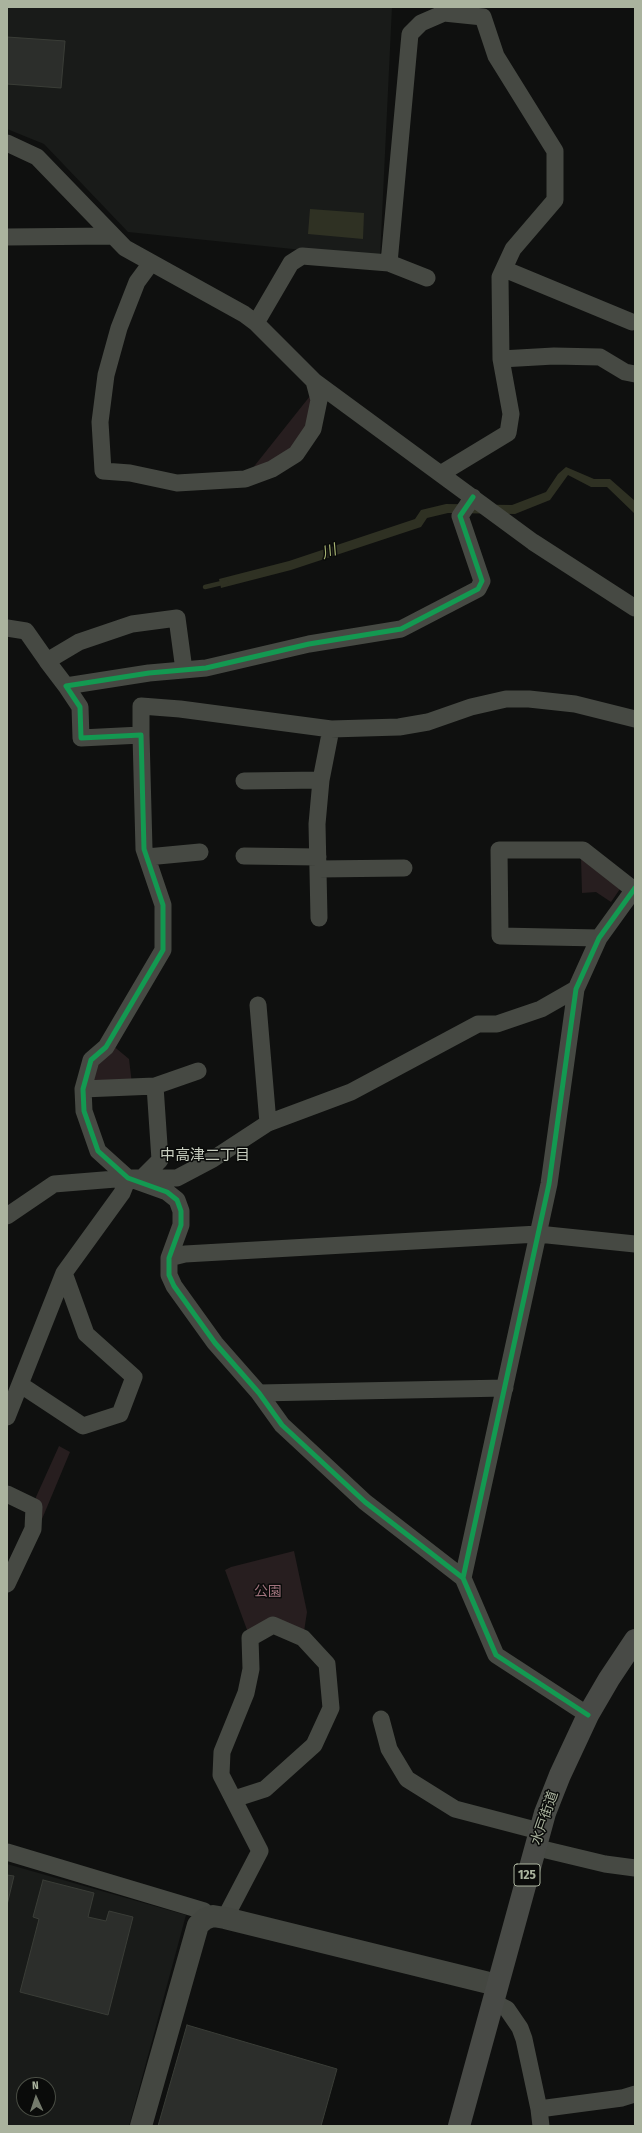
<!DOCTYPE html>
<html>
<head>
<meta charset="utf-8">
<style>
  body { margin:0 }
  #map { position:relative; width:642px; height:2133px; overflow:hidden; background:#0f100f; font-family:"Fira Sans Condensed",sans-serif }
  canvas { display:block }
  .frame { position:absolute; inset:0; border:8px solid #aab39e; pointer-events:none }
  .north { position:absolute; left:16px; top:2077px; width:40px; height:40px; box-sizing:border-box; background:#0a0b0a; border:1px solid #4a4e45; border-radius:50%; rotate:357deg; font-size:11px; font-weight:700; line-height:16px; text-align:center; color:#aab39e }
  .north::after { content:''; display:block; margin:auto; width:14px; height:18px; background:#747a6c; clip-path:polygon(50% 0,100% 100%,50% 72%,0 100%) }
</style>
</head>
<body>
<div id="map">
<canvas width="642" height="2133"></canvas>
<div class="frame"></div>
<div class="north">N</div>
</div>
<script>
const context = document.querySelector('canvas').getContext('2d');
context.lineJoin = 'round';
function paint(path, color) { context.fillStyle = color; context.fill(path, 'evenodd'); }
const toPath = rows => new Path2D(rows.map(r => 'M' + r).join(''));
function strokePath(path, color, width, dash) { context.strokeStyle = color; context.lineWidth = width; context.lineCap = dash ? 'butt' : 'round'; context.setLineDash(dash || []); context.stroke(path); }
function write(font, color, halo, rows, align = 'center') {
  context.font = font + ' "Fira Sans Condensed","Noto Sans JP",sans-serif'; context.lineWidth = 3; context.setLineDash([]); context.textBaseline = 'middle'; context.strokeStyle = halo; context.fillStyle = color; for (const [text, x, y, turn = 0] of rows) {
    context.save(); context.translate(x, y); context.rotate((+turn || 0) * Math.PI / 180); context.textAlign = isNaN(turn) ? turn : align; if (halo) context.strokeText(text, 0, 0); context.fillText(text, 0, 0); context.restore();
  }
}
paint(toPath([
  [7,7,392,7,380,258,128,232,44,144,7,129],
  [7,1864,186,1915,129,2126,7,2126],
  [24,2085,48,2085,48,2109,24,2109]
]), '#191b19');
paint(toPath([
  [314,391,299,458,248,474],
  [581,858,620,889,611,902,596,892,582,893],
  [111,1044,129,1059,132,1084,88,1086,96,1062],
  [59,1446,70,1452,37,1531,36,1497],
  [294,1551,307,1612,303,1638,274,1624,250,1638,225,1570,231,1567]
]), '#271e1f');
paint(toPath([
  [310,209,364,213,363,239,308,234],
  [566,467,594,479,610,479,635,501,635,514,607,487,591,487,568,475,550,500,515,514,448,513,427,518,421,527,291,570,221,588,219,579,289,561,415,519,421,510,446,504,512,505,546,492,558,474]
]), '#2f3123');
strokePath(toPath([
  [205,587,226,582]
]), '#2f3123', 4.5);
const building = toPath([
  [7,37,65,41,61,88,7,84,7,37],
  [7,1875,14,1876,7,1905,7,1875],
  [43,1880,94,1893,88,1917,106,1921,109,1911,133,1917,108,2015,20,1992,39,1919,33,1917,43,1880],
  [187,2025,337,2069,321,2126,158,2126,187,2025]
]);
paint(building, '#2c2e2b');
strokePath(building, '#3a3d37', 1);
strokePath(toPath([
  [7,143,37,157,125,248,244,314,256,323,314,381,533,542,635,608],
  [7,237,113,236],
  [151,263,137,282,119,328,106,375,100,422,103,471,130,473,177,483,245,479,272,469,296,454,313,429,319,400,314,381],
  [389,263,410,34,421,23,444,13,483,17,496,56,555,151,555,200,513,249,500,277,501,359,511,414,508,433,442,473],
  [504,269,632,322],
  [256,323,291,263,302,256,389,263,427,278],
  [501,359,554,356,600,357,625,372,635,374],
  [7,628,26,631,47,661],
  [66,686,47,661,79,642,132,624,177,618,184,670],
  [141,735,141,706,180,709,331,729,399,727,428,722,471,707,506,699,529,699,575,704,635,719],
  [244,781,321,780],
  [244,856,318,857],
  [147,857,200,852],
  [318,869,404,868],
  [319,918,317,824,321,780,331,729],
  [599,938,500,936,499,850,583,850,634,890],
  [258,1005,268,1123],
  [83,1089,155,1086,198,1071],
  [142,1178,160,1160,155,1086],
  [7,1216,54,1184,128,1178,177,1178,213,1159,268,1123,351,1092,478,1024,497,1024,541,1009,576,989],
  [169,1258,185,1254,538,1234,635,1244],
  [21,1385,83,1426,120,1414,134,1377,86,1334,64,1273],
  [259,1393,505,1388],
  [7,1417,64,1273,122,1193,128,1178],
  [7,1494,34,1507,33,1529,7,1584],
  [463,1578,365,1502,282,1425,259,1393,215,1343,174,1286,169,1275,169,1258,181,1225,181,1211,177,1200,167,1192,128,1178,98,1151,84,1111,83,1089,91,1060,106,1047,163,950,163,905,144,849,141,735,81,738,80,707,66,686,149,673,206,668,309,644,401,629,478,589,482,581,460,516,473,497],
  [588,1715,496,1655,463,1578,549,1184,576,989,599,938,635,888],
  [381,1719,389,1749,407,1779,455,1809,539,1831],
  [534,1847,605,1864,635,1868],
  [7,1852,204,1911,209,1918],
  [225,1918,260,1851,221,1775,222,1752,246,1693,251,1669,250,1638,273,1625,303,1638,327,1664,331,1708,314,1745,265,1789,234,1799],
  [493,2002,507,2009,520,2028,524,2039,539,2109],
  [541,2126,539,2109,622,2098,635,2094]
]), '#464943', 17);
strokePath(toPath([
  [141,2126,198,1925,205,1919,213,1916,225,1918,497,1985]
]), '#444741', 22);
strokePath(toPath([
  [459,2126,545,1813,560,1775,588,1715,609,1679,635,1640]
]), '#484a46', 22);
strokePath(toPath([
  [463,1578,365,1502,282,1425,259,1393,215,1343,174,1286,169,1275,169,1258,181,1225,181,1211,177,1200,167,1192,128,1178,98,1151,84,1111,83,1089,91,1060,106,1047,163,950,163,905,144,849,141,735,81,738,80,707,66,686,149,673,206,668,309,644,401,629,478,589,482,581,460,516,473,497],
  [588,1715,496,1655,463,1578,549,1184,576,989,599,938,635,888]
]), '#139951', 5);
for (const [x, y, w] of [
  [527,1875,26]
]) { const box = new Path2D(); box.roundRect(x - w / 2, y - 11, w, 22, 3); context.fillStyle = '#0a0b0a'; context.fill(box); strokePath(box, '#aab39e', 1); }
write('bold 13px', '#aab39e', null, [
  ["125",527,1875]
]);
write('14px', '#a0737d', '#0a0b0a', [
  ["公園",268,1592]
]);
write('14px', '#aab39e', '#0a0b0a', [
  ["水戸街道",545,1818,-71]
]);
write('italic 15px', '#a6b271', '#0a0b0a', [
  ["川",329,552,-19]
]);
write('15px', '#c8cec0', '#0a0b0a', [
  ["中高津二丁目",205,1156]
]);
</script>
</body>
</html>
